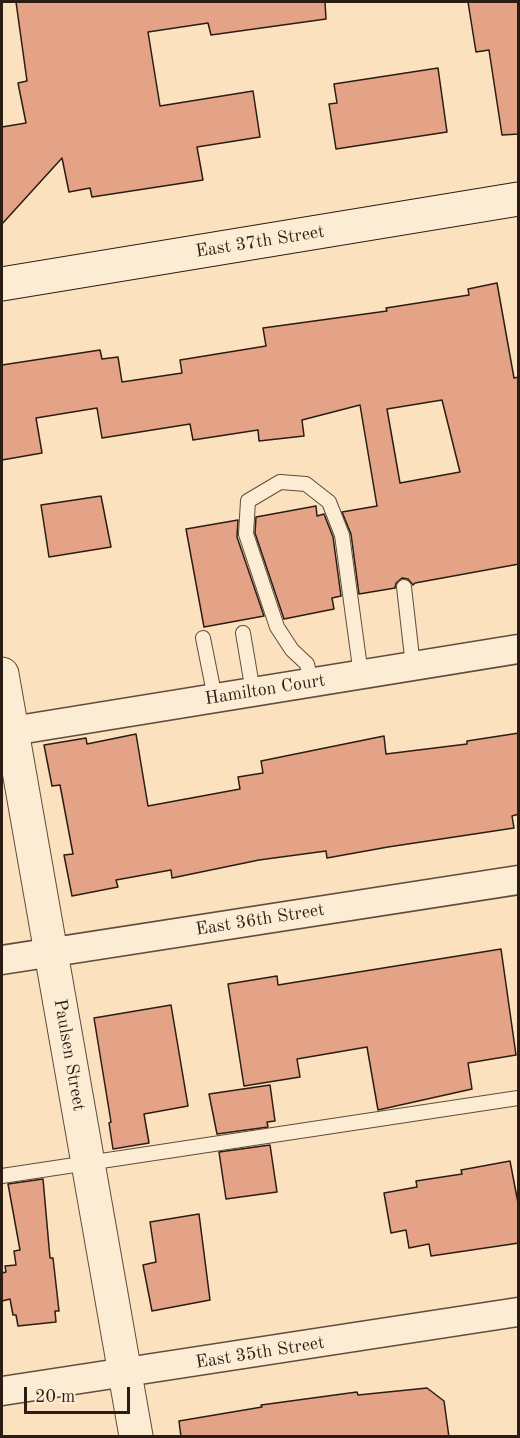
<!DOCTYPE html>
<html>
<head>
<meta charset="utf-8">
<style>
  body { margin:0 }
  #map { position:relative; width:520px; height:1438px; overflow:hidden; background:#fbe1bd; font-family:"Old Standard TT",serif }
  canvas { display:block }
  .frame { position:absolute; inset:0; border:3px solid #2b1c14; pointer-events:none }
  .scale { position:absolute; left:24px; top:1387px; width:106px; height:27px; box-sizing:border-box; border:3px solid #2b1c14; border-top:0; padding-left:8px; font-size:18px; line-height:21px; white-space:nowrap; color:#2b1c14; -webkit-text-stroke:4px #fcecd4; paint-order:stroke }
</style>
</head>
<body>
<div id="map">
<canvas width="520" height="1438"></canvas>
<div class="frame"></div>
<div class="scale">20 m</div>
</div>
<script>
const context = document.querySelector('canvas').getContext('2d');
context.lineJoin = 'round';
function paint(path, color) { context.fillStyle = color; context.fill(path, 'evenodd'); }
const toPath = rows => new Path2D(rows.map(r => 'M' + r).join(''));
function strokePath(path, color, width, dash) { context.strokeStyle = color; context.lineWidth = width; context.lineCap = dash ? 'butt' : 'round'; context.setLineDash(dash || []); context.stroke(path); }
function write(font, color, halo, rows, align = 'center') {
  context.font = font + ' "Old Standard TT",serif'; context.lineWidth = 5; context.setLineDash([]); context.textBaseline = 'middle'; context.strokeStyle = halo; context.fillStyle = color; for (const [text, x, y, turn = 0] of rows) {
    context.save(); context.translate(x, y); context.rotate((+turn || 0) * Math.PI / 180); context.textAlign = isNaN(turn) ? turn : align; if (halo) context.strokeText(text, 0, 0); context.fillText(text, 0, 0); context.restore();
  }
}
const building = toPath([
  [16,2,325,2,326,19,211,35,208,23,148,32,160,106,253,91,260,137,197,147,203,180,92,197,90,188,69,192,62,158,2,224,2,127,26,123,18,83,27,81,16,2],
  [468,2,519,2,519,134,502,135,489,50,476,52,468,2],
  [438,68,447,132,336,149,329,104,337,103,334,84,438,68],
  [497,283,514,378,519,377,519,564,415,583,413,585,408,579,402,578,396,583,395,588,359,594,351,534,342,512,377,506,360,405,302,420,304,436,259,441,258,430,193,440,190,424,102,438,97,408,36,418,42,453,2,460,2,365,100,350,102,359,118,357,122,382,182,373,180,360,266,346,263,328,387,311,386,308,469,295,468,289,497,283],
  [442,400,460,472,400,483,387,409,442,400],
  [101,496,111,547,49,557,41,505,101,496],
  [316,506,317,516,324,514,333,537,341,596,332,598,334,609,284,619,255,533,256,517,316,506],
  [238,520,237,537,264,616,204,627,186,529,238,520],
  [519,733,519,814,512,816,514,828,388,847,327,858,326,851,259,860,172,878,171,870,116,880,118,887,72,896,64,855,73,854,60,785,52,786,44,745,86,738,87,744,136,734,148,806,240,789,238,777,263,773,261,761,384,736,386,754,467,744,467,741,519,733],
  [501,949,516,1055,468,1063,472,1089,378,1110,367,1047,297,1059,300,1077,244,1086,228,984,277,976,278,985,501,949],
  [171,1005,188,1106,144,1114,149,1143,113,1149,109,1123,111,1122,94,1018,171,1005],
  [270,1085,275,1121,267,1122,268,1127,217,1134,209,1094,270,1085],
  [270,1145,277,1192,226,1199,219,1152,270,1145],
  [510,1161,519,1208,519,1243,431,1256,429,1244,409,1248,406,1230,391,1233,384,1193,417,1187,416,1181,462,1174,461,1170,510,1161],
  [43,1179,50,1258,53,1258,59,1311,55,1311,56,1322,18,1326,16,1315,13,1315,10,1299,2,1301,2,1273,6,1272,5,1266,16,1265,14,1251,20,1250,8,1184,43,1179],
  [199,1214,210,1300,152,1311,143,1265,156,1262,150,1222,199,1214],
  [427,1388,444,1401,449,1437,181,1437,179,1421,262,1407,261,1405,357,1392,358,1395,427,1388]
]);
paint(building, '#e4a386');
strokePath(building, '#2b1c14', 1.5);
const service = toPath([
  [404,587,413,666],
  [243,633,253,692],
  [203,638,215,698],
  [311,683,307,664,292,650,277,627,246,534,248,501,280,482,306,484,329,502,342,535,361,675],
  [2,1176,518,1098]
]);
const minor = toPath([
  [12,731,518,649],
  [2,960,518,880],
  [2,1391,518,1312]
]);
const tertiary = toPath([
  [2,674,136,1436]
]);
const secondary = toPath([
  [2,284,518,199]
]);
strokePath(service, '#5f4d3e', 16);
strokePath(minor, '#5f4d3e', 31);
strokePath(tertiary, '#5f4d3e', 35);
strokePath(secondary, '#2b1c14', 35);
strokePath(service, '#fcecd4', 14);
strokePath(minor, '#fcecd4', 28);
strokePath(tertiary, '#fcecd4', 33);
strokePath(secondary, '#fcecd4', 33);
write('18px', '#2b1c14', '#fcecd4', [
  ["East 37th Street",260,242,-9],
  ["Hamilton Court",265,690,-9],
  ["East 36th Street",260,920,-9],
  ["Paulsen Street",69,1055,80],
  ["East 35th Street",260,1353,-9]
]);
</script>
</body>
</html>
